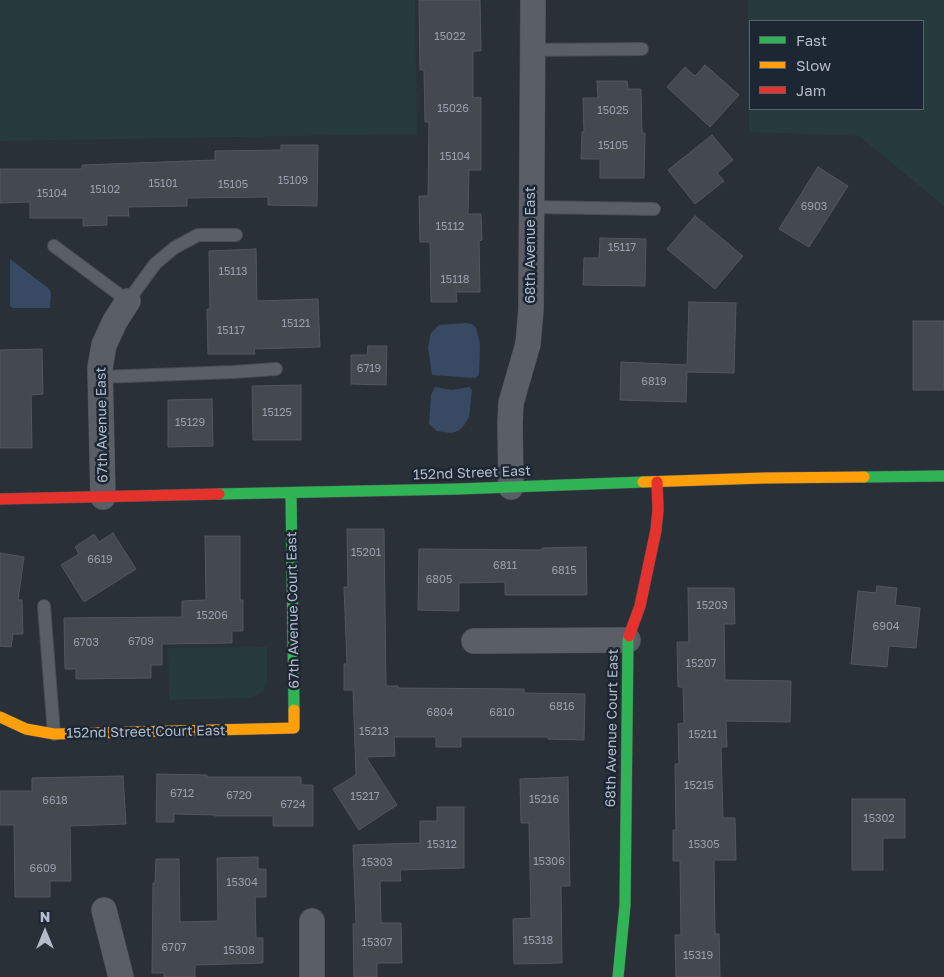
<!DOCTYPE html>
<html>
<head>
<meta charset="utf-8">
<style>
  body { margin:0 }
  #map { position:relative; width:944px; height:977px; overflow:hidden; background:#2a3038; font-family:"Golos Text",sans-serif }
  canvas { display:block }
  .legend { position:absolute; left:749px; top:20px; width:175px; height:90px; box-sizing:border-box; background:#1d2633; border:1px solid #59626f; margin:0; padding:6px 9px; list-style:none; font-size:15px; color:#b4bcc9 }
  .legend li { display:flex; align-items:center; gap:10px; height:25px }
  .legend b { width:25px; border:1px solid #59626f }
  .north { position:absolute; left:20px; top:907px; width:50px; height:50px; -webkit-text-stroke:4px #1d2633; paint-order:stroke; rotate:0deg; font-size:14px; font-weight:700; line-height:20px; text-align:center; color:#b4bcc9 }
  .north::after { content:''; display:block; margin:auto; width:18px; height:22px; background:#b4bcc9; clip-path:polygon(50% 0,100% 100%,50% 72%,0 100%) }
</style>
</head>
<body>
<div id="map">
<canvas width="944" height="977"></canvas>
<ul class="legend">
<li><b style="height:6px;background:#30b455"></b>Fast</li>
<li><b style="height:6px;background:#ff9f0a"></b>Slow</li>
<li><b style="height:6px;background:#e5322d"></b>Jam</li>
</ul>
<div class="north">N</div>
</div>
<script>
const context = document.querySelector('canvas').getContext('2d');
context.lineJoin = 'round';
function paint(path, color) { context.fillStyle = color; context.fill(path, 'evenodd'); }
const toPath = rows => new Path2D(rows.map(r => 'M' + r).join(''));
function strokePath(path, color, width, dash) { context.strokeStyle = color; context.lineWidth = width; context.lineCap = dash ? 'butt' : 'round'; context.setLineDash(dash || []); context.stroke(path); }
function write(font, color, halo, rows, align = 'center') {
  context.font = font + ' "Golos Text",sans-serif'; context.lineWidth = 5; context.setLineDash([]); context.textBaseline = 'middle'; context.strokeStyle = halo; context.fillStyle = color; for (const [text, x, y, turn = 0] of rows) {
    context.save(); context.translate(x, y); context.rotate((+turn || 0) * Math.PI / 180); context.textAlign = isNaN(turn) ? turn : align; if (halo) context.strokeText(text, 0, 0); context.fillText(text, 0, 0); context.restore();
  }
}
paint(toPath([
  [0,0,415,0,417,134,0,141],
  [748,0,944,0,944,206,859,136,749,132],
  [750,21,923,21,923,109,750,109],
  [267,647,267,681,263,691,258,695,248,698,169,700,168,648]
]), '#273a3e');
paint(toPath([
  [10,259,48,288,51,292,50,308,13,308,10,306],
  [466,323,472,324,476,328,480,344,479,375,475,378,432,375,428,347,431,333,439,325],
  [435,387,452,390,469,387,472,390,469,417,463,427,458,431,451,433,437,431,429,424,431,395]
]), '#384963');
const building = toPath([
  [419,0,480,0,481,51,473,51,473,98,481,97,481,170,469,170,468,214,481,214,482,240,479,241,480,292,456,292,457,302,431,302,430,242,420,242,419,196,428,196,429,122,425,122,424,70,420,70,419,0],
  [705,65,739,95,710,127,667,87,685,67,695,76,705,65],
  [597,81,627,81,628,89,641,89,642,133,645,133,644,178,600,178,600,159,581,159,582,132,584,132,583,98,598,98,597,81],
  [712,135,733,160,717,173,724,181,695,204,668,170,712,135],
  [281,145,318,145,317,206,268,205,268,197,187,198,187,206,128,207,129,216,107,216,107,225,83,226,83,218,30,218,30,202,0,203,0,169,82,169,82,165,215,160,215,151,281,150,281,145],
  [818,167,848,186,809,247,779,229,818,167],
  [695,216,743,256,715,289,667,249,695,216],
  [600,238,646,239,645,286,583,285,584,258,599,258,600,238],
  [256,249,257,301,318,299,320,347,254,349,255,354,208,354,207,309,210,309,209,251,256,249],
  [689,302,736,303,734,373,687,372,686,402,620,400,621,362,687,365,689,302],
  [913,321,944,321,944,390,913,390,913,321],
  [368,346,387,346,386,385,351,384,351,355,367,355,368,346],
  [42,349,43,394,31,395,32,448,0,448,0,350,42,349],
  [301,385,301,440,253,440,252,386,301,385],
  [212,399,213,446,168,447,168,400,212,399],
  [347,529,384,529,386,686,398,686,398,688,524,689,524,693,585,694,584,740,548,739,548,737,461,737,461,747,436,747,436,737,394,737,395,756,366,757,397,805,359,830,333,789,356,775,353,690,344,690,344,664,347,664,344,587,348,587,347,529],
  [113,533,136,569,84,602,61,565,79,554,75,547,94,534,99,542,113,533],
  [205,536,240,536,240,600,243,600,243,631,232,631,232,643,162,644,162,665,151,665,151,678,76,679,76,669,65,669,64,618,182,617,182,601,206,600,205,536],
  [586,547,587,595,505,595,505,582,459,583,459,611,418,610,419,549,542,550,542,548,586,547],
  [0,553,24,557,18,600,22,600,23,634,13,634,11,647,0,646,0,553],
  [877,586,897,588,895,605,920,608,916,648,889,646,887,667,851,664,858,591,876,593,877,586],
  [688,588,734,588,735,624,724,624,725,680,791,681,790,722,726,721,727,747,721,747,723,818,735,818,736,860,714,860,715,934,719,934,720,977,676,977,675,935,681,935,680,861,673,861,673,830,676,830,675,764,679,764,678,724,684,723,683,687,678,687,677,642,689,642,688,588],
  [157,774,207,775,207,777,301,777,301,785,313,785,313,826,273,826,273,816,215,816,215,815,174,814,174,822,156,822,157,774],
  [123,776,126,824,70,826,71,881,50,881,50,897,15,897,14,825,0,825,0,791,32,791,32,778,123,776],
  [568,777,570,886,561,886,562,963,514,964,513,919,531,918,529,823,521,823,520,779,568,777],
  [852,799,905,799,905,838,883,838,883,870,852,870,852,799],
  [437,807,464,807,464,868,400,870,401,881,380,881,381,923,401,923,402,963,377,963,377,977,354,977,353,924,356,924,353,845,420,843,420,821,437,821,437,807],
  [258,857,258,869,266,869,266,897,255,897,256,938,263,938,263,963,195,965,195,977,164,977,164,973,152,973,153,883,155,883,156,859,179,859,180,922,218,921,217,858,258,857]
]);
paint(building, '#444950');
strokePath(building, '#52575f', 1);
const lane = toPath([
  [532,50,642,49],
  [532,207,654,209],
  [54,246,128,301,155,264,174,248,198,235,236,235],
  [101,377,233,372,276,369],
  [44,606,54,734]
]);
const street = toPath([
  [511,487,510,424,511,403,528,344,531,309,533,0],
  [103,497,100,368,104,345,115,321,128,301],
  [474,641,628,640],
  [104,910,121,977],
  [312,977,312,921]
]);
const fast = toPath([
  [864,477,944,476],
  [291,493,294,710],
  [219,494,458,489,643,482],
  [618,977,625,905,628,640,629,636]
]);
const slow = toPath([
  [643,482,764,478,864,477],
  [0,717,26,729,54,734,294,728,294,710]
]);
const jam = toPath([
  [0,499,219,494],
  [629,636,640,606,656,530,658,510,657,482]
]);
strokePath(lane, '#484c53', 14);
strokePath(street, '#484c53', 26);
strokePath(fast, '#484c53', 12);
strokePath(slow, '#484c53', 12);
strokePath(jam, '#484c53', 12);
strokePath(lane, '#5a5e66', 12);
strokePath(street, '#5a5e66', 25);
strokePath(fast, '#30b455', 11);
strokePath(slow, '#ff9f0a', 11);
strokePath(jam, '#e5322d', 11);
write('11px', '#989fab', null, [
  ["15022",450,37],
  ["15026",453,109],
  ["15025",613,111],
  ["15105",613,146],
  ["15104",455,157],
  ["15109",293,181],
  ["15101",163,184],
  ["15105",233,185],
  ["15102",105,190],
  ["15104",52,194],
  ["6903",814,207],
  ["15112",450,227],
  ["15117",622,248],
  ["15113",233,272],
  ["15118",455,280],
  ["15121",296,324],
  ["15117",231,331],
  ["6719",369,369],
  ["6819",654,382],
  ["15125",277,413],
  ["15129",190,423],
  ["15201",366,553],
  ["6619",100,560],
  ["6811",505,566],
  ["6815",564,571],
  ["6805",439,580],
  ["15203",712,606],
  ["15206",212,616],
  ["6904",886,627],
  ["6709",141,642],
  ["6703",86,643],
  ["15207",701,664],
  ["6816",562,707],
  ["6804",440,713],
  ["6810",502,713],
  ["15213",374,732],
  ["15211",703,735],
  ["15215",699,786],
  ["6712",182,794],
  ["6720",239,796],
  ["15217",365,797],
  ["15216",544,800],
  ["6618",55,801],
  ["6724",293,805],
  ["15302",879,819],
  ["15312",442,845],
  ["15305",704,845],
  ["15306",549,862],
  ["15303",377,863],
  ["6609",43,869],
  ["15304",242,883],
  ["15318",538,941],
  ["15307",377,943],
  ["6707",174,948],
  ["15308",239,951],
  ["15319",698,956]
]);
write('14px', '#b4bcc9', '#1d2633', [
  ["68th Avenue East",531,245,-90],
  ["67th Avenue East",102,425,-91],
  ["152nd Street East",472,473,-2],
  ["67th Avenue Court East",293,610,-91],
  ["68th Avenue Court East",612,728,-89],
  ["152nd Street Court East",146,732,-1]
]);
</script>
</body>
</html>
